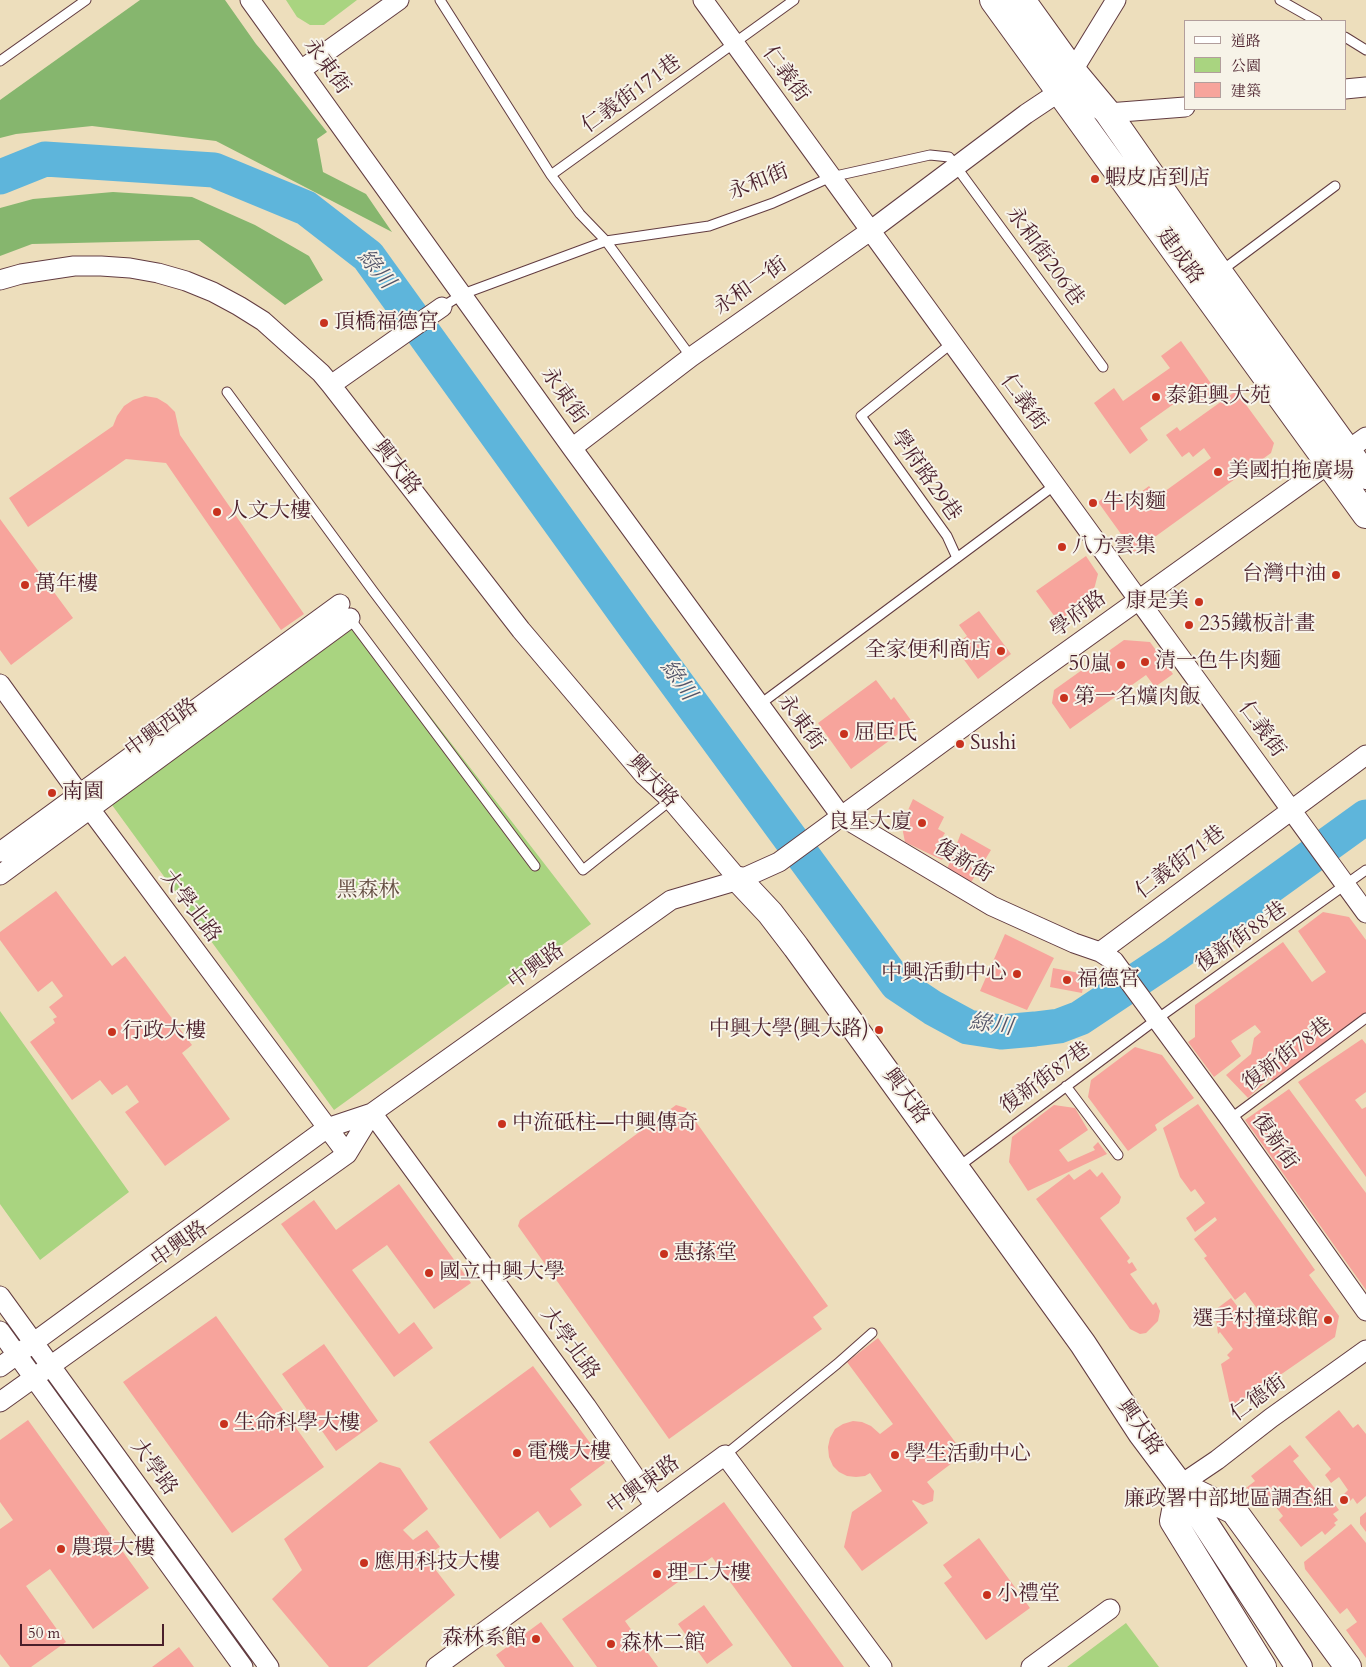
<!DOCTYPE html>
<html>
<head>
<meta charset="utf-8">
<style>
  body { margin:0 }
  #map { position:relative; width:1366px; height:1667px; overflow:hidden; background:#eddebc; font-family:Cardo,"Noto Serif TC",serif }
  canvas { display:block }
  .legend { position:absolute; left:1184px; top:20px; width:162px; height:90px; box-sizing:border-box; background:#f7f3e8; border:1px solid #b29e9c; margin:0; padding:6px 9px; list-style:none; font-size:15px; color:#4a1f2b }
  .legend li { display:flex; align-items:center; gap:10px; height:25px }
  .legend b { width:25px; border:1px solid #b29e9c }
  .scale { position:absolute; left:20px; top:1624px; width:144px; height:22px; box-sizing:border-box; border:2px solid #4a1f2b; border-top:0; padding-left:6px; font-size:15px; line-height:18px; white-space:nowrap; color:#4a1f2b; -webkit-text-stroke:4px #f7f3e8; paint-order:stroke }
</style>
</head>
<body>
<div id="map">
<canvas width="1366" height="1667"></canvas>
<ul class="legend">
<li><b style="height:6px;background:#fff"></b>道路</li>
<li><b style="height:14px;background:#a9d480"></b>公園</li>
<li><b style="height:14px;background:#f7a49c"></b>建築</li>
</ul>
<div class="scale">50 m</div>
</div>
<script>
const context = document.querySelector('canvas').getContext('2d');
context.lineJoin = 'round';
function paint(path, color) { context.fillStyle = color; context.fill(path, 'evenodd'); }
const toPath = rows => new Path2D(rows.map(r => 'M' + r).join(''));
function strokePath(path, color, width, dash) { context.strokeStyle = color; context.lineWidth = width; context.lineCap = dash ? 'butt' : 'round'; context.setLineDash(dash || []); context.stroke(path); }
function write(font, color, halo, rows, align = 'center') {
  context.font = font + ' Cardo,"Noto Serif TC",serif'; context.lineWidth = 4; context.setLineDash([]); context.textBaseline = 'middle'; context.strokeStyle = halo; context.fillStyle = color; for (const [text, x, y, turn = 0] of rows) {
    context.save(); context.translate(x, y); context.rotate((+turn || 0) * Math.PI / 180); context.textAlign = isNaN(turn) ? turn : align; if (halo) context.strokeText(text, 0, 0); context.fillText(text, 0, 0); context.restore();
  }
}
paint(toPath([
  [286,0,357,0,324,25,310,25,297,17],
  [359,624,591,924,334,1110,112,805],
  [0,1011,129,1192,40,1260,0,1204],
  [1126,1623,1159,1667,1067,1667]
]), '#a9d480');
paint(toPath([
  [140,0,225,0,256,44,278,70,327,132,317,139,323,172,366,194,392,232,216,141,92,126,16,134,0,138,0,100],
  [113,192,192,197,255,225,309,256,323,280,285,305,199,240,32,244,0,256,0,208,33,199]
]), '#86b66e');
strokePath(toPath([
  [0,177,45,159,214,170,306,208,368,256,636,628,897,984,933,1008,968,1027,1001,1032,1035,1029,1059,1026,1080,1018,1176,954,1366,817]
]), '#5eb5db', 35);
paint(toPath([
  [1181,341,1217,392,1198,405,1189,393,1140,428,1148,440,1130,454,1094,403,1114,388,1123,401,1170,368,1161,356],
  [1236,391,1274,443,1271,453,1134,552,1098,502,1105,497,1109,502,1120,494,1126,503,1149,486,1157,497,1211,458,1204,448,1193,457,1189,452,1182,457,1166,435,1177,427,1180,431],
  [145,396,157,398,167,404,175,412,180,435,304,614,281,630,166,463,126,459,28,527,9,498,113,426,117,416,124,406,133,400],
  [0,519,73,618,11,665,0,650],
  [1086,556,1098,574,1092,597,1058,621,1036,591],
  [979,611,1011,654,978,679,954,646,967,636,959,625],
  [1124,640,1150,642,1173,674,1155,687,1146,675,1070,729,1052,703,1054,690],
  [876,680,891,700,894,697,913,723,851,769,818,723],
  [913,799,944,817,938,829,945,833,940,841,949,846,942,860,905,842,903,832,905,817],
  [961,833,991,850,970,884,946,872],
  [56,891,112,966,125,956,192,1045,182,1053,230,1119,165,1166,125,1112,139,1102,127,1085,112,1095,100,1080,72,1100,30,1042,55,1023,53,1019,57,1017,49,1007,63,996,52,981,38,992,0,940,0,932],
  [1323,912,1349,917,1366,940,1366,1013,1273,1081,1270,1078,1248,1098,1226,1075,1251,1054,1254,1038,1261,1032,1255,1025,1231,1041,1241,1056,1214,1077,1188,1042,1195,1037,1195,1005,1283,942,1312,982,1326,972,1298,931],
  [1005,934,1054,958,1027,1010,980,991],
  [1053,968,1085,974,1082,993,1050,987],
  [1362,1039,1366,1044,1366,1092,1355,1100,1362,1109,1366,1107,1366,1177,1298,1082],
  [1135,1047,1162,1055,1194,1098,1155,1125,1157,1130,1128,1151,1088,1097,1091,1080],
  [1289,1089,1366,1193,1366,1290,1245,1120],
  [1198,1104,1315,1270,1309,1275,1339,1316,1335,1337,1231,1409,1221,1364,1230,1358,1227,1355,1233,1349,1220,1332,1218,1334,1215,1310,1231,1298,1247,1319,1258,1310,1245,1292,1235,1300,1204,1258,1207,1256,1194,1239,1217,1220,1215,1217,1195,1232,1186,1218,1205,1203,1195,1189,1191,1192,1180,1177,1163,1128],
  [676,1105,686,1108,828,1306,813,1317,822,1329,669,1439,518,1226,520,1220],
  [1054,1105,1075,1108,1088,1130,1059,1150,1068,1162,1095,1150,1093,1147,1098,1142,1107,1154,1028,1191,1009,1162,1012,1137],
  [1090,1169,1097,1177,1102,1172,1121,1197,1119,1203,1100,1218,1130,1258,1127,1261,1129,1264,1132,1262,1137,1270,1130,1274,1153,1305,1156,1302,1160,1311,1158,1321,1146,1333,1140,1334,1130,1329,1036,1199,1069,1174,1074,1180],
  [399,1184,471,1283,434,1309,387,1245,352,1270,399,1334,414,1322,433,1348,394,1377,281,1224,314,1200,336,1230],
  [216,1316,324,1467,232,1533,123,1382],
  [878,1338,964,1454,927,1482,934,1491,933,1501,923,1505,913,1500,912,1501,928,1523,862,1571,844,1547,852,1512,882,1491,870,1473,865,1476,856,1477,847,1476,839,1472,833,1466,829,1457,828,1447,830,1438,835,1429,843,1424,853,1421,862,1422,871,1426,880,1434,893,1424,847,1362],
  [324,1344,378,1421,336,1451,282,1374],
  [533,1366,605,1463,570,1489,582,1505,550,1528,538,1511,500,1539,429,1442],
  [1339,1410,1353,1428,1358,1424,1366,1434,1366,1496,1357,1504,1353,1498,1348,1503,1343,1495,1348,1490,1339,1477,1331,1483,1325,1475,1331,1469,1305,1437],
  [28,1420,149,1588,93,1629,50,1569,26,1586,66,1642,31,1667,10,1667,0,1654,0,1529,13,1520,0,1502,0,1440],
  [1290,1445,1299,1456,1293,1461,1329,1506,1333,1502,1339,1510,1333,1514,1338,1520,1334,1523,1336,1525,1325,1535,1322,1531,1301,1547,1279,1520,1283,1516,1264,1492,1256,1500,1246,1488,1255,1481,1251,1476],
  [380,1462,400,1468,428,1509,403,1530,413,1540,427,1530,440,1547,425,1556,455,1595,367,1667,329,1667,272,1599,302,1570,284,1539],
  [724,1502,844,1667,792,1667,712,1557,625,1621,658,1667,597,1667,562,1619],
  [1366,1512,1366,1532,1360,1524,1360,1517],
  [1351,1524,1366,1543,1366,1658,1346,1630,1357,1622,1347,1608,1340,1614,1305,1569,1304,1562],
  [979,1538,1030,1608,986,1640,944,1583,952,1577,943,1565],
  [704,1605,733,1645,707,1664,678,1624],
  [541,1622,574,1667,505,1667,496,1655],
  [179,1647,194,1667,152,1667]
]), '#f7a49c');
const lane = toPath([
  [440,0,551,175,580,214,606,241,691,357],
  [1280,0,1317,21],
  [1345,37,1366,50],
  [0,61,86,0],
  [551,175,794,0],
  [1221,271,1335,186],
  [442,307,463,294,606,241,709,226,773,203,831,177,930,155,949,157,1103,367],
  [952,343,861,416,947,536,957,558],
  [227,392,373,591,583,870,671,800],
  [348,616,535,866],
  [759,705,1055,485],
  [1066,1086,1118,1155],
  [1230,1119,1366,1018],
  [958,1167,1157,1019,1366,870],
  [725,1455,837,1364,872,1333]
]);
const street = toPath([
  [250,0,572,448,841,816,992,906,1074,943,1100,952,1114,961,1230,1119,1366,1311],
  [703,0,1366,913],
  [301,70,399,0],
  [1067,80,1116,0],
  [1345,89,1366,87],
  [1098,109,1108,113,1185,107],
  [0,280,21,274,74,266,101,266,130,268,158,273,186,281,213,292,239,306,263,321,321,373,331,385,521,630,644,775,671,800,739,880],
  [331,385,442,307],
  [572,448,691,357,870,231,1026,114,1059,92,1071,97],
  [0,684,90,809,347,1154],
  [0,852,340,604],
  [0,875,350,618],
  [1100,952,1366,755],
  [372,1113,586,1406,655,1506],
  [0,1296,269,1667],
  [0,1331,243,1667],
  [0,1367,327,1128,372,1113,671,900,739,880,779,862,1034,675,1366,437],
  [0,1402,347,1154,372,1113],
  [1180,1485,1217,1460,1271,1418,1366,1350],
  [436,1667,725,1455,882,1667],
  [1031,1667,1110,1609]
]);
const secondary = toPath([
  [993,0,1366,515],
  [1022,0,1073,71,1108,113,1219,272,1366,476],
  [739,880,770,913,796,947,1083,1344,1141,1433,1180,1485,1299,1667],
  [1180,1485,1234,1511,1348,1667],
  [1180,1485,1173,1521,1263,1667]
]);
strokePath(lane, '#623c41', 11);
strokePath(street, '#623c41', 21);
strokePath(secondary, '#623c41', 28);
strokePath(lane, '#fff', 9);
strokePath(street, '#fff', 19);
strokePath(secondary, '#fff', 26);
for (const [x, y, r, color] of [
  [1095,179,5,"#c8321e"],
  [324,323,5,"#c8321e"],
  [1156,397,5,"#c8321e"],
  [1218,472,5,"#c8321e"],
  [1093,503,5,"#c8321e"],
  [217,512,5,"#c8321e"],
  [1062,547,5,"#c8321e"],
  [1336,575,5,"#c8321e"],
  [25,585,5,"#c8321e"],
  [1199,602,5,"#c8321e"],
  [1189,625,5,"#c8321e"],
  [1001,651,5,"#c8321e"],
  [1145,662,5,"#c8321e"],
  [1121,665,5,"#c8321e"],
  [1064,698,5,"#c8321e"],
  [844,734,5,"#c8321e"],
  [960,744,5,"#c8321e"],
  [52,793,5,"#c8321e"],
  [922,823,5,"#c8321e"],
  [1017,974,5,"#c8321e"],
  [1067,980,5,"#c8321e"],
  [879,1030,5,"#c8321e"],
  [112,1032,5,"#c8321e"],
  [502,1124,5,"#c8321e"],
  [664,1254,5,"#c8321e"],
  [429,1273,5,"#c8321e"],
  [1328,1320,5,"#c8321e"],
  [224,1424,5,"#c8321e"],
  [517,1453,5,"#c8321e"],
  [895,1455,5,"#c8321e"],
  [1344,1500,5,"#c8321e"],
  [61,1549,5,"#c8321e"],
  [364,1563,5,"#c8321e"],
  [657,1574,5,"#c8321e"],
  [987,1595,5,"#c8321e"],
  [536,1639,5,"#c8321e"],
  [611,1644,5,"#c8321e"]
]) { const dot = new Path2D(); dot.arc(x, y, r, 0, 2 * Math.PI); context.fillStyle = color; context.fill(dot); strokePath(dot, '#f7f3e8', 2); }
write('21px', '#4a1f2b', '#f7f3e8', [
  ["永東街",326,67,54],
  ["仁義街",785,75,54],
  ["仁義街171巷",632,95,-36],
  ["永和街",759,183,-22],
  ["永和街206巷",1044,257,54],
  ["建成路",1179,257,54],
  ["永和一街",751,287,-35],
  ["永東街",563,396,55],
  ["仁義街",1023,403,54],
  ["興大路",396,468,52],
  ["學府路29巷",925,476,55],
  ["學府路",1079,615,-36],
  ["永東街",800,723,54],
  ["中興西路",162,729,-36],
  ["仁義街",1261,730,54],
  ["興大路",652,782,47],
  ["復新街",963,862,31],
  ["仁義街71巷",1181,863,-37],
  ["大學北路",190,907,53],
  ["復新街88巷",1242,938,-35],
  ["中興路",537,967,-36],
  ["復新街78巷",1288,1055,-37],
  ["復新街87巷",1046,1079,-36],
  ["興大路",905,1097,54],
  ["復新街",1274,1142,55],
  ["中興路",180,1245,-35],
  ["大學北路",569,1344,54],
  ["仁德街",1259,1399,-36],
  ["興大路",1139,1428,55],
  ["大學路",153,1468,54],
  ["中興東路",644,1486,-36]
]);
write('21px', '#4a1f2b', '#f7f3e8', [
  ["蝦皮店到店",1105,179],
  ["頂橋福德宮",334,323],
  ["泰鉅興大苑",1166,397],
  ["美國拍拖廣場",1228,472],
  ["牛肉麵",1103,503],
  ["人文大樓",227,512],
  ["八方雲集",1072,547],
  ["台灣中油",1326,575,"right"],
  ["萬年樓",35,585],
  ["康是美",1189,602,"right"],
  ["235鐵板計畫",1199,625],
  ["全家便利商店",991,651,"right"],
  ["清一色牛肉麵",1155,662],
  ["50嵐",1111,665,"right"],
  ["第一名爌肉飯",1074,698],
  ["屈臣氏",854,734],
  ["Sushi",970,744],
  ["南園",62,793],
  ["良星大廈",912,823,"right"],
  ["中興活動中心",1007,974,"right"],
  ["福德宮",1077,980],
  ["中興大學(興大路)",869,1030,"right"],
  ["行政大樓",122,1032],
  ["中流砥柱—中興傳奇",512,1124],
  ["惠蓀堂",674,1254],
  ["國立中興大學",439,1273],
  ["選手村撞球館",1318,1320,"right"],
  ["生命科學大樓",234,1424],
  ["電機大樓",527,1453],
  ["學生活動中心",905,1455],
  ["廉政署中部地區調查組",1334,1500,"right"],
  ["農環大樓",71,1549],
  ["應用科技大樓",374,1563],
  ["理工大樓",667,1574],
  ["小禮堂",997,1595],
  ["森林系館",526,1639,"right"],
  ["森林二館",621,1644]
], 'left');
write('21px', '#624c40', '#f7f3e8', [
  ["黑森林",368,891]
]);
write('italic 22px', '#515469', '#f7f3e8', [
  ["綠川",375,270,50],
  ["綠川",677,681,54],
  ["綠川",991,1026,8]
]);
</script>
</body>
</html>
